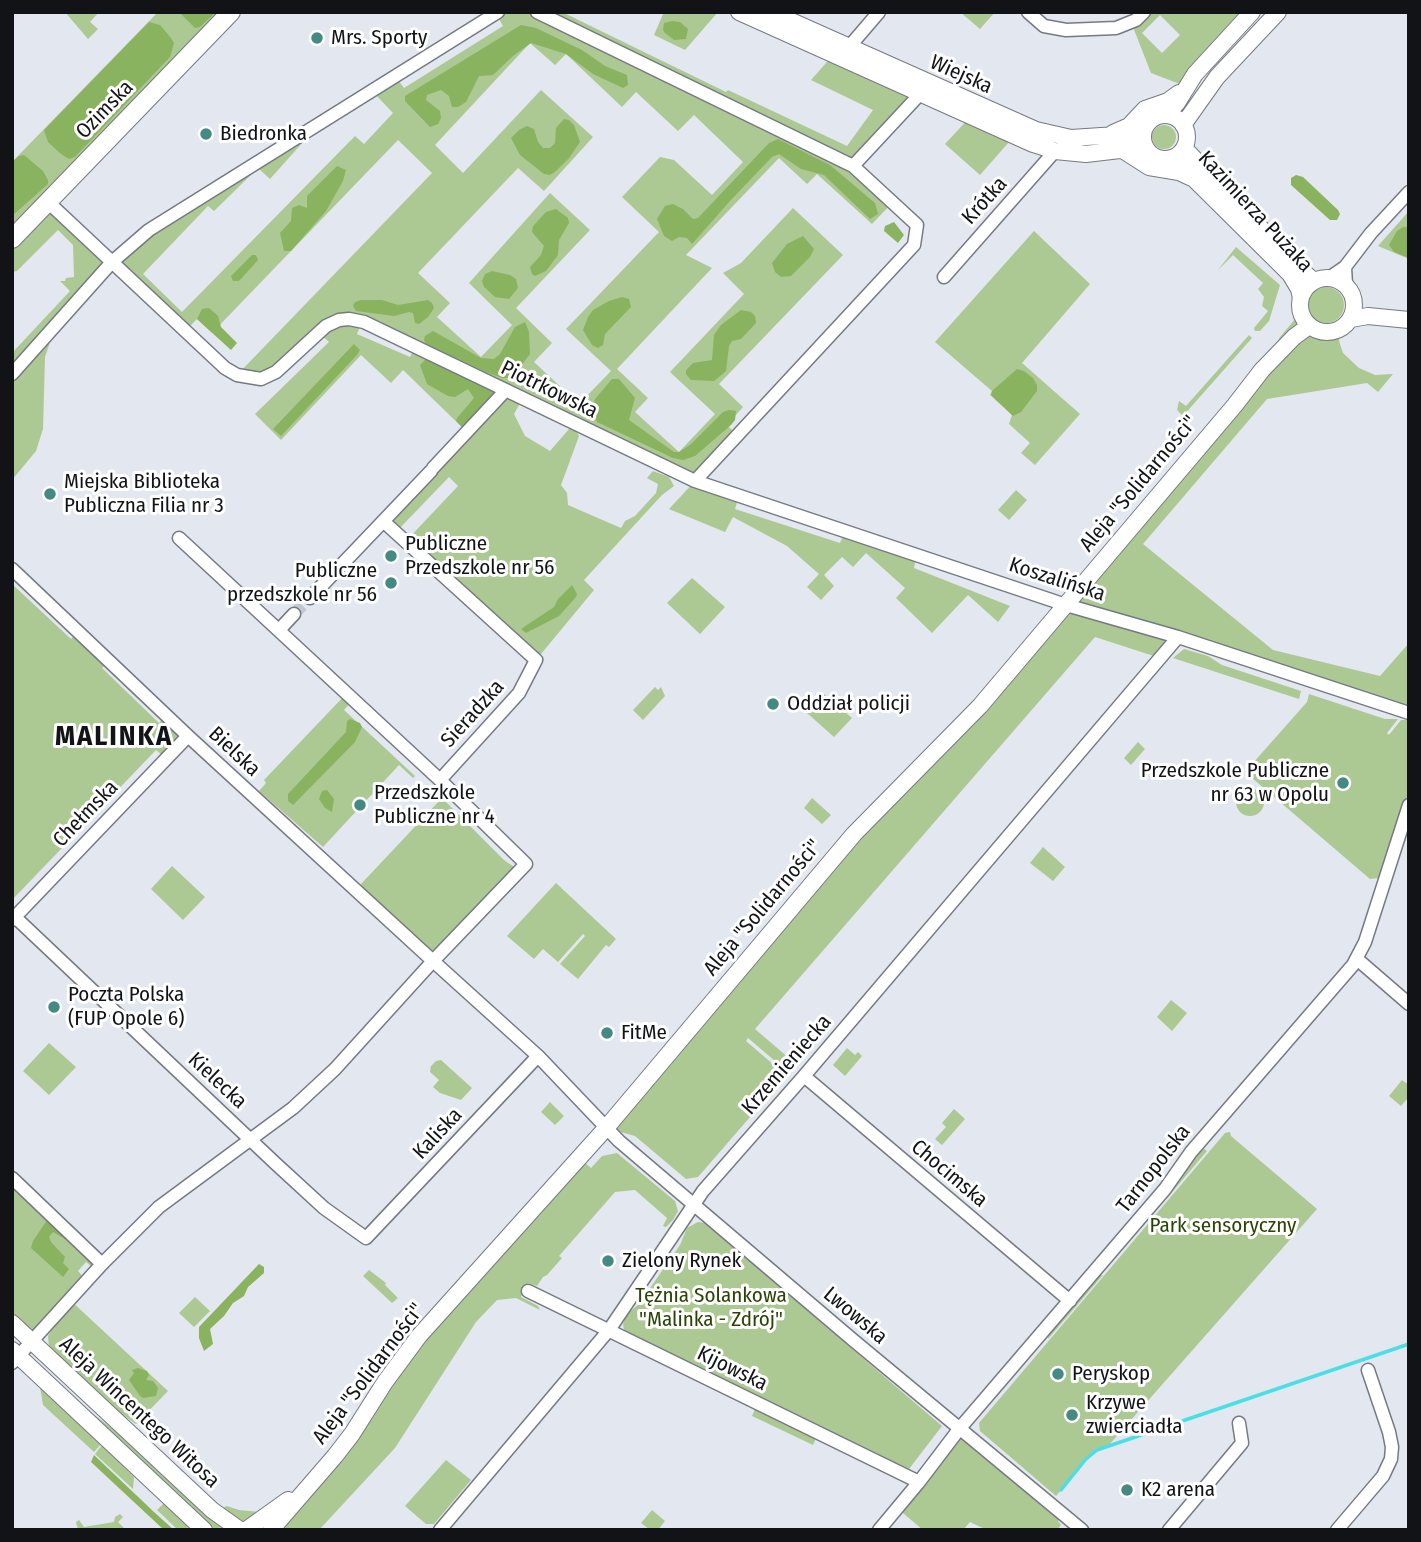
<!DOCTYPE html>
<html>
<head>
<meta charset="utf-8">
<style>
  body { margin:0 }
  #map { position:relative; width:1421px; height:1542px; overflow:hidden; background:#e2e7f0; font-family:"Fira Sans Condensed",sans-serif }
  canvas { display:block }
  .frame { position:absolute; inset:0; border:14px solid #111316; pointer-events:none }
</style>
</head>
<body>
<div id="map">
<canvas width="1421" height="1542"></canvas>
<div class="frame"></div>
</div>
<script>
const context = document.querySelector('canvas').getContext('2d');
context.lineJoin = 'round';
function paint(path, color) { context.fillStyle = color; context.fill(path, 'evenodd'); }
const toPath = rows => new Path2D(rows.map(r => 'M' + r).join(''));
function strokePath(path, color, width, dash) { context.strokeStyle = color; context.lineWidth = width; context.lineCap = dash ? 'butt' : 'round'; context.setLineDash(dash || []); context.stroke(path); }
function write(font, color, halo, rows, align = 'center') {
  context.font = font + ' "Fira Sans Condensed",sans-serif'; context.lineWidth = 6; context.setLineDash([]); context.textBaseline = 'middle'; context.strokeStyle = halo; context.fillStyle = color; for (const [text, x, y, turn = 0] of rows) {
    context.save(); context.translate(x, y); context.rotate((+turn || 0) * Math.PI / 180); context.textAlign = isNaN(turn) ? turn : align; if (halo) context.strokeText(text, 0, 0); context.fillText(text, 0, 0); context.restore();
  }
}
paint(toPath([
  [65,12,99,12,90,22,98,29,88,39],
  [158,12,231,12,48,202,111,262,149,230,312,132,270,179,258,168,214,211,208,206,143,274,182,312,355,136,364,144,393,113,373,92,395,76,404,88,503,26,496,14,498,12,562,12,726,92,728,90,847,146,873,110,811,80,834,54,921,93,853,166,893,202,872,224,817,174,807,184,779,158,686,255,712,268,617,369,648,398,635,412,679,452,715,414,670,372,744,294,723,273,741,263,793,208,843,255,719,384,743,407,727,425,737,435,696,480,739,496,735,509,840,543,845,531,917,554,914,568,1010,606,998,622,968,595,932,633,896,598,905,588,866,553,853,567,842,557,824,575,834,586,821,600,807,587,819,574,787,546,733,517,725,532,669,509,695,481,523,398,514,414,525,436,550,451,569,429,576,430,579,436,561,485,567,493,568,505,621,528,625,521,635,516,656,493,658,484,647,478,653,471,669,477,674,486,662,495,584,580,594,590,536,660,406,541,458,486,449,477,396,532,383,521,467,432,403,370,391,383,361,355,281,440,255,414,329,342,319,333,276,372,237,375,432,173,398,140,212,333,197,319,185,331,112,263,56,325,45,357,43,429,36,451,12,480,12,353,70,291,60,281,65,281,66,278,74,277,73,245,58,230,17,271,12,272,12,162],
  [530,43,555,65,566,54,622,107,636,92,678,131,694,115,743,162,712,195,674,160,660,157,622,197,659,232,566,329,611,371,579,404,534,362,552,343,516,308,590,230,550,193,469,283,512,325,481,357,437,317,450,303,418,273,518,168,544,191,593,137,541,90,463,173,435,145],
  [362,322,415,347,410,357,357,334],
  [664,12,718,12,685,50,654,35],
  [960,12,995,12,980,29],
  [1144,12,1252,12,1185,86,1151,73,1131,22],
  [1160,15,1180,35,1162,53,1142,33],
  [971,116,1009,142,980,175,945,144],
  '1152 137a12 12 0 1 1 24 0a12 12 0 1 1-24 0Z',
  [1409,211,1409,259,1378,246],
  [1034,231,1090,284,1022,363,1080,414,1035,465,1021,453,1030,443,1009,424,1012,415,990,395,992,391,935,342],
  [1236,247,1280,285,1269,321,1260,331,1255,331,1254,328,1268,311,1262,306,1264,297,1258,289,1263,283,1233,255,1218,270],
  '1308 305a18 18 0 1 1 36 0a18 18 0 1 1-36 0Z',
  [1301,312,1306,323,1316,330,1327,333,1341,329,1339,341,1343,353,1359,368,1375,375,1393,374,1378,392,1367,383,1267,399,1143,544,1273,650,1380,676,1409,643,1409,713,1173,639,1160,658,1095,637,755,1029,790,1059,789,1065,782,1067,748,1038,746,1041,781,1071,783,1083,770,1094,698,1177,686,1179,635,1136,606,1128,1066,605,1262,370,1280,337],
  [1249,335,1252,338,1183,416,1177,410,1179,401,1186,406],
  [1016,490,1027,500,1009,520,998,510],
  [692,578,725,607,700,634,667,603],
  [12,584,71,639,79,631,110,660,102,668,159,723,167,715,188,736,167,759,156,750,12,900],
  [1184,649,1208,656,1222,665,1301,691,1299,699,1173,658],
  [655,687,658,690,661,687,665,696,643,720,633,710],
  [346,694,353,700,344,710,415,776,413,778,399,765,323,847,259,791,266,783,264,780],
  [824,694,852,718,834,737,807,713],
  [1309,694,1385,719,1398,719,1387,733,1389,735,1401,720,1409,720,1409,805,1386,877,1370,879,1245,772,1307,702],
  [1138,742,1145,749,1131,765,1124,758],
  '1236 802a14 14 0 1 1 28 0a14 14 0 1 1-28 0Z',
  [442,798,504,860,517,869,430,958,372,905,361,884],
  [812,798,831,815,822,824,804,808],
  [1043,847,1065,867,1053,881,1030,863],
  [172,866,205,897,183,920,151,889],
  [556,883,616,939,609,947,606,945,578,979,560,964,585,936,583,934,558,962,543,949,534,959,507,936],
  [1171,1000,1187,1013,1172,1031,1157,1017],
  [49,1043,76,1067,49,1095,23,1071],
  [847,1048,855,1055,858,1052,862,1056,845,1076,833,1065],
  [441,1060,472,1088,461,1100,440,1093,433,1087,439,1080,430,1072,431,1066,436,1061],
  [1402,1080,1409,1085,1409,1097,1401,1106,1389,1096],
  [550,1102,564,1116,555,1125,541,1112],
  [954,1109,965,1119,942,1145,935,1139,946,1127,942,1123],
  [1230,1132,1231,1136,1317,1209,1108,1446,1097,1450,1087,1459,1056,1496,980,1431,979,1423,1225,1133],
  [1201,1146,1207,1151,1168,1197,1168,1191],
  [617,1153,675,1201,678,1211,673,1220,666,1227,663,1226,667,1218,635,1190,615,1192,559,1256,562,1258,547,1275,543,1277,537,1286,528,1283,521,1297,538,1306,540,1310,516,1298,497,1300,476,1322,395,1448,319,1530,287,1530,283,1522,411,1355,584,1162,591,1168,602,1156],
  [12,1178,102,1264,96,1271,86,1262,78,1271,87,1281,70,1300,168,1391,136,1424,120,1413,49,1348,48,1336,53,1327,32,1341,12,1323],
  [698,1222,705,1223,942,1426,909,1469,624,1330,623,1324,627,1314,639,1304,680,1245,687,1228],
  [369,1270,386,1283,385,1285,398,1298,392,1303,363,1276],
  [1103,1275,1048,1339,1049,1330,1096,1276],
  [195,1297,210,1311,194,1327,179,1313],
  [36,1363,89,1411,130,1442,222,1527,213,1530],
  [40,1387,101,1444,94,1452,43,1405],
  [755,1409,816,1438,813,1445,752,1416],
  [960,1428,1063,1514,1058,1521,1061,1525,1057,1530,987,1530,970,1522,963,1530,923,1530,897,1508],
  [102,1445,134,1477,133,1489,95,1454],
  [446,1460,471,1480,434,1524,426,1524,405,1506],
  [165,1502,190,1525,185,1530,178,1530,157,1510],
  [227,1506,239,1510,260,1512,248,1521,242,1521,222,1508],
  [652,1510,665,1521,658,1530,650,1530,641,1523],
  [120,1514,123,1517,118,1522,126,1530,78,1530,76,1522,79,1520,84,1527,114,1522,115,1517]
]), '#acc993');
paint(toPath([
  [179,12,216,12,200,27,195,28],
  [672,21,680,22,688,29,686,39,674,40,665,33,663,30,664,23],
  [149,22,160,25,171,38,174,43,170,57,75,157,69,159,61,154,48,142,44,130],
  [521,25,536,28,582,50,605,66,627,75,628,85,623,88,593,74,566,54,531,43,513,56,493,75,479,76,466,102,458,107,452,107,449,96,441,90,427,95,426,100,440,111,441,118,438,124,430,127,405,101,405,96],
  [564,119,569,120,574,125,580,142,569,158,556,171,550,175,544,174,520,155,511,138,519,130,527,126,534,129,538,142,543,148,550,148,555,143,556,128],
  [778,139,830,165,875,203,878,214,870,219,824,175,801,169,779,154,772,157,730,201,692,244,687,238,679,237,672,241,664,236,657,219,665,206,673,204,683,209,693,219,698,218,769,143],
  [24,155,43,171,48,180,48,184,12,216,12,162,19,156],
  [337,166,346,170,343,181,326,211,291,251,284,251,280,233,291,221,292,208,299,205,307,208,307,196],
  [1296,175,1303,177,1338,210,1340,214,1337,220,1330,220,1291,185,1291,178],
  [556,209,568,218,569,223,559,240,558,255,546,271,535,276,532,274,530,267,541,255,544,246,532,232,533,226,546,212],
  [894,222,904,235,898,243,884,231,885,226],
  [1403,227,1409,227,1409,258,1394,252,1389,245,1397,231],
  [803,236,814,249,810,257,791,276,781,277,775,272,772,263,787,244],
  [252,255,256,255,258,260,239,281,233,281,231,276],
  [492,271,510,275,516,279,518,288,509,299,495,297,484,287,482,281,485,274],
  [622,297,629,299,631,307,605,334,603,345,598,348,592,345,583,330,588,317,593,310,609,301],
  [361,300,382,300,398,305,428,300,432,303,434,308,428,317,419,324,415,323,413,313,409,312,394,316,356,311,353,306,355,302],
  [209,308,218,316,221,327,237,343,231,350,197,319,202,309],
  [741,310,751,312,755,316,756,323,741,339,732,341,729,346,726,371,714,381,691,380,686,374,686,370,693,363,712,360,714,335,721,325],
  [525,322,529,332,530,354,517,371,508,378,502,378,486,372,426,344,424,340,425,336,433,331,481,358,494,359,500,354,515,327],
  [354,344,360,350,357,355,281,436,273,429],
  [428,357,495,389,496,393,464,429,456,421,457,418,474,398,468,389,455,397,448,396,427,384,420,365],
  [1017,369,1024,371,1033,378,1037,385,1037,391,1021,412,1013,416,991,395,992,391],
  [612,379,619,379,635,398,629,420,674,452,679,452,690,445,723,412,729,410,736,411,735,420,731,425,695,456,683,460,673,458,597,422,593,410,595,399],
  [572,585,577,594,576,597,559,616,526,633,521,629,554,607,558,599],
  [350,719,360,723,362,727,355,742,293,805,288,801,288,794,346,732,347,721],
  [327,790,334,799,332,812,325,808,319,799,322,791],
  [47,1220,67,1235,65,1239,53,1232,49,1237,51,1242,65,1257,63,1263,69,1269,63,1277,31,1248,33,1241],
  [259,1264,264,1267,264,1273,248,1287,244,1296,233,1303,224,1316,210,1329,213,1344,204,1351,199,1338,199,1327],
  [138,1368,147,1371,149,1375,146,1380,153,1381,158,1388,156,1396,143,1398,140,1396,129,1380,134,1373,132,1370],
  [94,1455,154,1512,174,1530,164,1530,91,1462]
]), '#89b35f');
strokePath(toPath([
  [1061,1490,1086,1459,1097,1450,1409,1344]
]), '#4bdfe5', 3.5);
strokePath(toPath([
  [294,614,310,598]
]), '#c3c7cf', 12, [12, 6]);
const minor = toPath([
  [537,12,853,166,917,225,914,245,695,481],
  [1028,12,1044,26,1066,30,1116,28,1136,20,1144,12],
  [849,47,879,12],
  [853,166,921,93],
  [48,202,225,368,237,375,261,379,276,372,326,326,339,320,349,319,364,322,695,481,1066,605,1178,637,1409,713],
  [1345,267,1346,285],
  [944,277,1055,151],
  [1329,278,1345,267,1371,233,1409,192],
  [12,374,112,262,149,230,498,12],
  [433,468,506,390],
  [383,521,536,660,519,693,440,780],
  [179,538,440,780,526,864,433,961,538,1056,619,1141,853,1340,1082,1530],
  [12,569,188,736,433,961,335,1069,293,1108,159,1207,102,1264,12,1363],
  [310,598,431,471],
  [279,630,294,614],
  [15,917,275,1163,324,1208,366,1238,538,1056],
  [12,920,188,736],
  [1357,959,1409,1004],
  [804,1076,1070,1301],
  [12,1178,102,1264],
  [528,1291,919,1482],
  [440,1530,609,1330,703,1191,804,1076,1178,637],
  [879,1530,919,1482,960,1428,1165,1189,1191,1152,1353,965,1365,942,1409,805],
  [1169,1530,1242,1443,1239,1423],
  [1337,1530,1383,1476,1391,1459,1392,1447,1389,1432,1368,1370]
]);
const tertiary = toPath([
  [739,12,1033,144,1055,151,1086,154,1145,147],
  [771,12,1036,130,1071,138,1132,134,1143,131],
  [1166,114,1177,103,1195,74,1252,12],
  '1143 137a22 22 0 1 1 44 0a22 22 0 1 1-44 0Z',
  [1183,125,1217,77,1278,12],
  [1113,133,1129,126,1145,109,1168,101,1179,93],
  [1184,148,1300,269,1314,281],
  [1124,151,1149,167,1179,172,1192,178],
  [1173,158,1290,274,1299,289,1301,298],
  '1300 305a27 27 0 1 1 54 0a27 27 0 1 1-54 0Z',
  [1351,319,1368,316,1409,320],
  [12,1323,212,1510,240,1530],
  [12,1350,204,1530],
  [246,1530,288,1500],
  [271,1530,335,1456,352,1434,385,1382,419,1336,606,1128,854,834,980,706,1235,405,1262,370,1294,337,1309,326]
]);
const secondary = toPath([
  [12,239,231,12]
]);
strokePath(minor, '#757a82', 15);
strokePath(tertiary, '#757a82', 18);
strokePath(secondary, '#757a82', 20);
strokePath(minor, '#fff', 12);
strokePath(tertiary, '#fff', 16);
strokePath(secondary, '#fff', 18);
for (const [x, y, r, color] of [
  [317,38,7,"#448a82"],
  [206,134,7,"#448a82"],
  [50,494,7,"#448a82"],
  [391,556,7,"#448a82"],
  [391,583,7,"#448a82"],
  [773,704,7,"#448a82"],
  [1343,783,7,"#448a82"],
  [360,805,7,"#448a82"],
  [54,1007,7,"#448a82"],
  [607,1033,7,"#448a82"],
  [608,1261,7,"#448a82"],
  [1058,1374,7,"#448a82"],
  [1072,1415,7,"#448a82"],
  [1127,1490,7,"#448a82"]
]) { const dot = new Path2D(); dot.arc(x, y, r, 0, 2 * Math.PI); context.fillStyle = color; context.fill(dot); strokePath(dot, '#fff', 2.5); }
write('21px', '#111316', '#fff', [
  ["Mrs. Sporty",331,38],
  ["Biedronka",220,134],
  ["Miejska Biblioteka",64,482],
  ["Publiczna Filia nr 3",64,506],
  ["Publiczne",405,544],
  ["Przedszkole nr 56",405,568],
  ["Publiczne",377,571,"right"],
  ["przedszkole nr 56",377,595,"right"],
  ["Oddział policji",787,704],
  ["Przedszkole Publiczne",1329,771,"right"],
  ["nr 63 w Opolu",1329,795,"right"],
  ["Przedszkole",374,793],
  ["Publiczne nr 4",374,817],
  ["Poczta Polska",68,995],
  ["(FUP Opole 6)",68,1019],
  ["FitMe",621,1033],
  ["Zielony Rynek",622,1261],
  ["Peryskop",1072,1374],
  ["Krzywe",1086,1403],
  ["zwierciadła",1086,1427],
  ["K2 arena",1141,1490]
], 'left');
write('21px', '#111316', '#fff', [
  ["Wiejska",961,75,24],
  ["Ozimska",105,110,-46],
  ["Krótka",985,201,-48],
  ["Kazimierza Pużaka",1255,212,47],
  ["Piotrkowska",549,390,26],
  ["Aleja \"Solidarności\"",1139,484,-50],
  ["Koszalińska",1057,580,18],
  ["Sieradzka",473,714,-48],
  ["Bielska",234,752,43],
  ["Chełmska",86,814,-46],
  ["Aleja \"Solidarności\"",763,908,-50],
  ["Krzemieniecka",787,1065,-49],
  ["Kielecka",217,1081,43],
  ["Kaliska",438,1134,-47],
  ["Tarnopolska",1154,1169,-52],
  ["Chocimska",949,1174,40],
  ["Lwowska",855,1316,40],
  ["Kijowska",732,1369,26],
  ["Aleja \"Solidarności\"",369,1374,-53],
  ["Aleja Wincentego Witosa",139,1413,43]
]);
write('21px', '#2a4405', '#fff', [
  ["Park sensoryczny",1223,1226],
  ["Tężnia Solankowa",711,1296],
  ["\"Malinka - Zdrój\"",711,1320]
]);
context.letterSpacing = '2px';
write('bold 28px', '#111316', '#fff', [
  ["MALINKA",114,737]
]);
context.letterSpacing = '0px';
</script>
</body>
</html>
